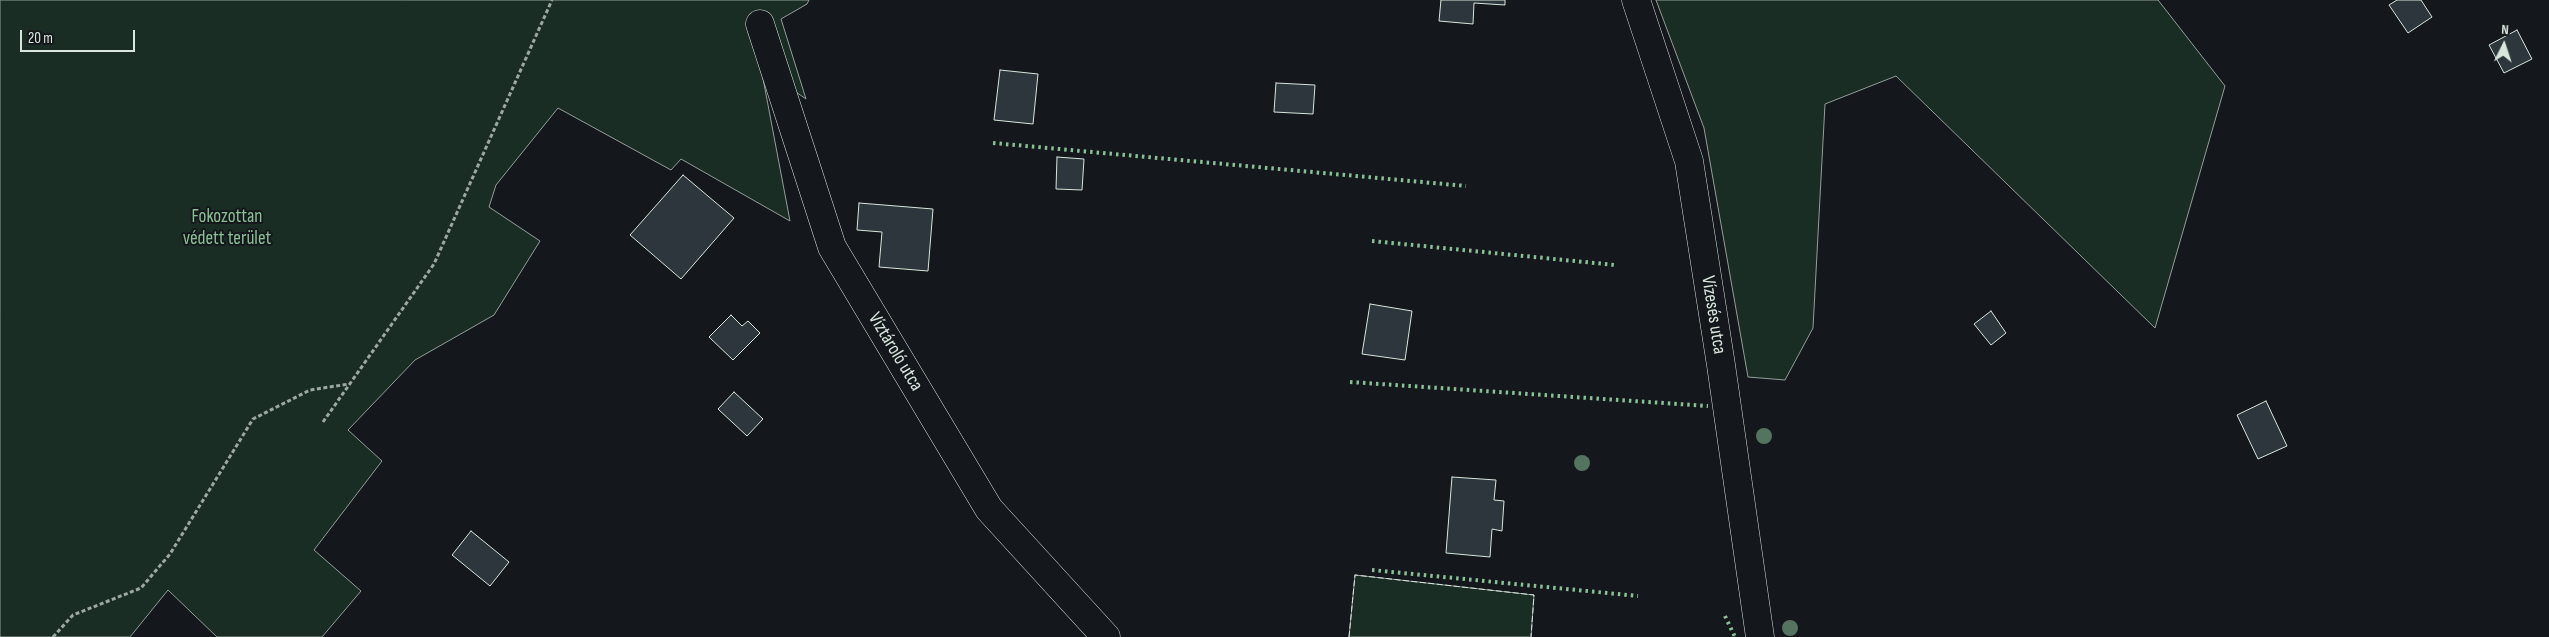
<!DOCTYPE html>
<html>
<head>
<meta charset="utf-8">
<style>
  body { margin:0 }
  #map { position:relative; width:2549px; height:637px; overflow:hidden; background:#14181c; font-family:"Sofia Sans Condensed",sans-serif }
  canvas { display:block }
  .north { position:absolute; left:2479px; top:20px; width:50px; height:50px; -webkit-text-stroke:4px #14181c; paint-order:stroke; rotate:4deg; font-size:14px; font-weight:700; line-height:20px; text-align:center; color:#d8e6dc }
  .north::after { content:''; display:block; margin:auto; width:18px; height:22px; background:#d8e6dc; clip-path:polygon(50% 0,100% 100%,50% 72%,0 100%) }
  .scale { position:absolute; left:20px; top:30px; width:115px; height:22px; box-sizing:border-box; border:2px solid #d8e6dc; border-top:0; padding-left:6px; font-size:15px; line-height:18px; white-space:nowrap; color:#d8e6dc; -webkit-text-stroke:4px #14181c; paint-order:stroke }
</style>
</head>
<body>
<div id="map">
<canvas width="2549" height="637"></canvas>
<div class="north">N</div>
<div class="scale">20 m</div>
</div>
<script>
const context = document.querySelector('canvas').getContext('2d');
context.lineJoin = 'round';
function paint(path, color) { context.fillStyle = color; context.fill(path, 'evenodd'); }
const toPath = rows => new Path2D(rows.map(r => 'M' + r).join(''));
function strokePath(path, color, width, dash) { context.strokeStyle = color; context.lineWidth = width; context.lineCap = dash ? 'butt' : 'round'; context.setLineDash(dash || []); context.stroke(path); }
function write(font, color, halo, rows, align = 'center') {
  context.font = font + ' "Sofia Sans Condensed",sans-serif'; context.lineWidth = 4; context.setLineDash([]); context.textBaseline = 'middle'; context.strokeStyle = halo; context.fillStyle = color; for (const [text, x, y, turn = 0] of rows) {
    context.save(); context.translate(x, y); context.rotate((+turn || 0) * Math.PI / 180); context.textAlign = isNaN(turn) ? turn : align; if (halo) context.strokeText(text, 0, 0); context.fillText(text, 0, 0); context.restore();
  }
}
const green = toPath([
  [0,0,809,0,807,4,781,19,806,99,761,68,790,221,681,159,671,170,558,108,496,185,489,207,540,241,494,315,415,360,348,430,382,461,314,550,361,591,322,637,217,637,168,590,130,637,0,637,0,0],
  [1656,0,2158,0,2225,86,2155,328,1896,76,1825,104,1813,328,1785,380,1748,377,1704,128,1656,0],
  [1355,575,1534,595,1531,637,1349,637,1355,575]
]);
paint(green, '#1a2d24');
strokePath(green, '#939e99', 1);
const building = toPath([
  [1441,0,1505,0,1505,5,1474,3,1473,24,1439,21,1441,0],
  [2397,0,2421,0,2432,17,2408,33,2389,5,2397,0],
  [2517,30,2532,59,2504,73,2489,45,2517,30],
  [1000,70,1038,74,1033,124,994,120,1000,70],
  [1276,83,1315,85,1313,114,1274,112,1276,83],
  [1057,157,1084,159,1082,190,1056,189,1057,157],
  [683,175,734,218,681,279,630,235,683,175],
  [859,203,933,209,928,271,879,267,882,232,857,230,859,203],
  [1370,304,1412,311,1405,360,1362,354,1370,304],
  [1991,311,2006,333,1991,345,1974,324,1991,311],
  [731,315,742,326,748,321,760,333,733,360,709,337,731,315],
  [734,392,763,419,747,436,718,409,734,392],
  [2266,401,2287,446,2258,459,2237,415,2266,401],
  [1452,477,1496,480,1494,500,1504,501,1502,531,1492,529,1490,557,1446,553,1452,477],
  [471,531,509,562,490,586,452,555,471,531]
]);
paint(building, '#2c363c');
strokePath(building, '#d8e6dc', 1);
const minor = toPath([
  [1636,0,1689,161,1721,365,1760,637],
  [760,24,832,247,989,509,1106,637]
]);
strokePath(minor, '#d8e6dc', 29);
strokePath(toPath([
  [323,422,434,264,552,0],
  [53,637,73,615,141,588,170,554,253,419,310,390,349,384]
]), '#9da8a2', 3, [4, 2.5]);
strokePath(minor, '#14181c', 28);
strokePath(toPath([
  [993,143,1466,186],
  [1372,241,1615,265],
  [1350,382,1708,406],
  [1372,570,1638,596],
  [1725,616,1735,637]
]), '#8ac095', 4, [2.5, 4]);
strokePath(toPath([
  [1349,637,1355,575,1534,595,1531,637]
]), '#d8e6dc', 1, [6, 2.5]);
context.fillStyle = '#55745f';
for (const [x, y] of [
  [1764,436],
  [1582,463],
  [1790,628]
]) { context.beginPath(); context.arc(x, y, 8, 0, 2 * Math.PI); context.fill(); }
write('19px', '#8ac095', '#14181c', [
  ["Fokozottan",227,217],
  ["védett terület",227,239]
]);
write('19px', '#d8e6dc', '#14181c', [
  ["Vízesés utca",1713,315,81],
  ["Víztároló utca",895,352,59]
]);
</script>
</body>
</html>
